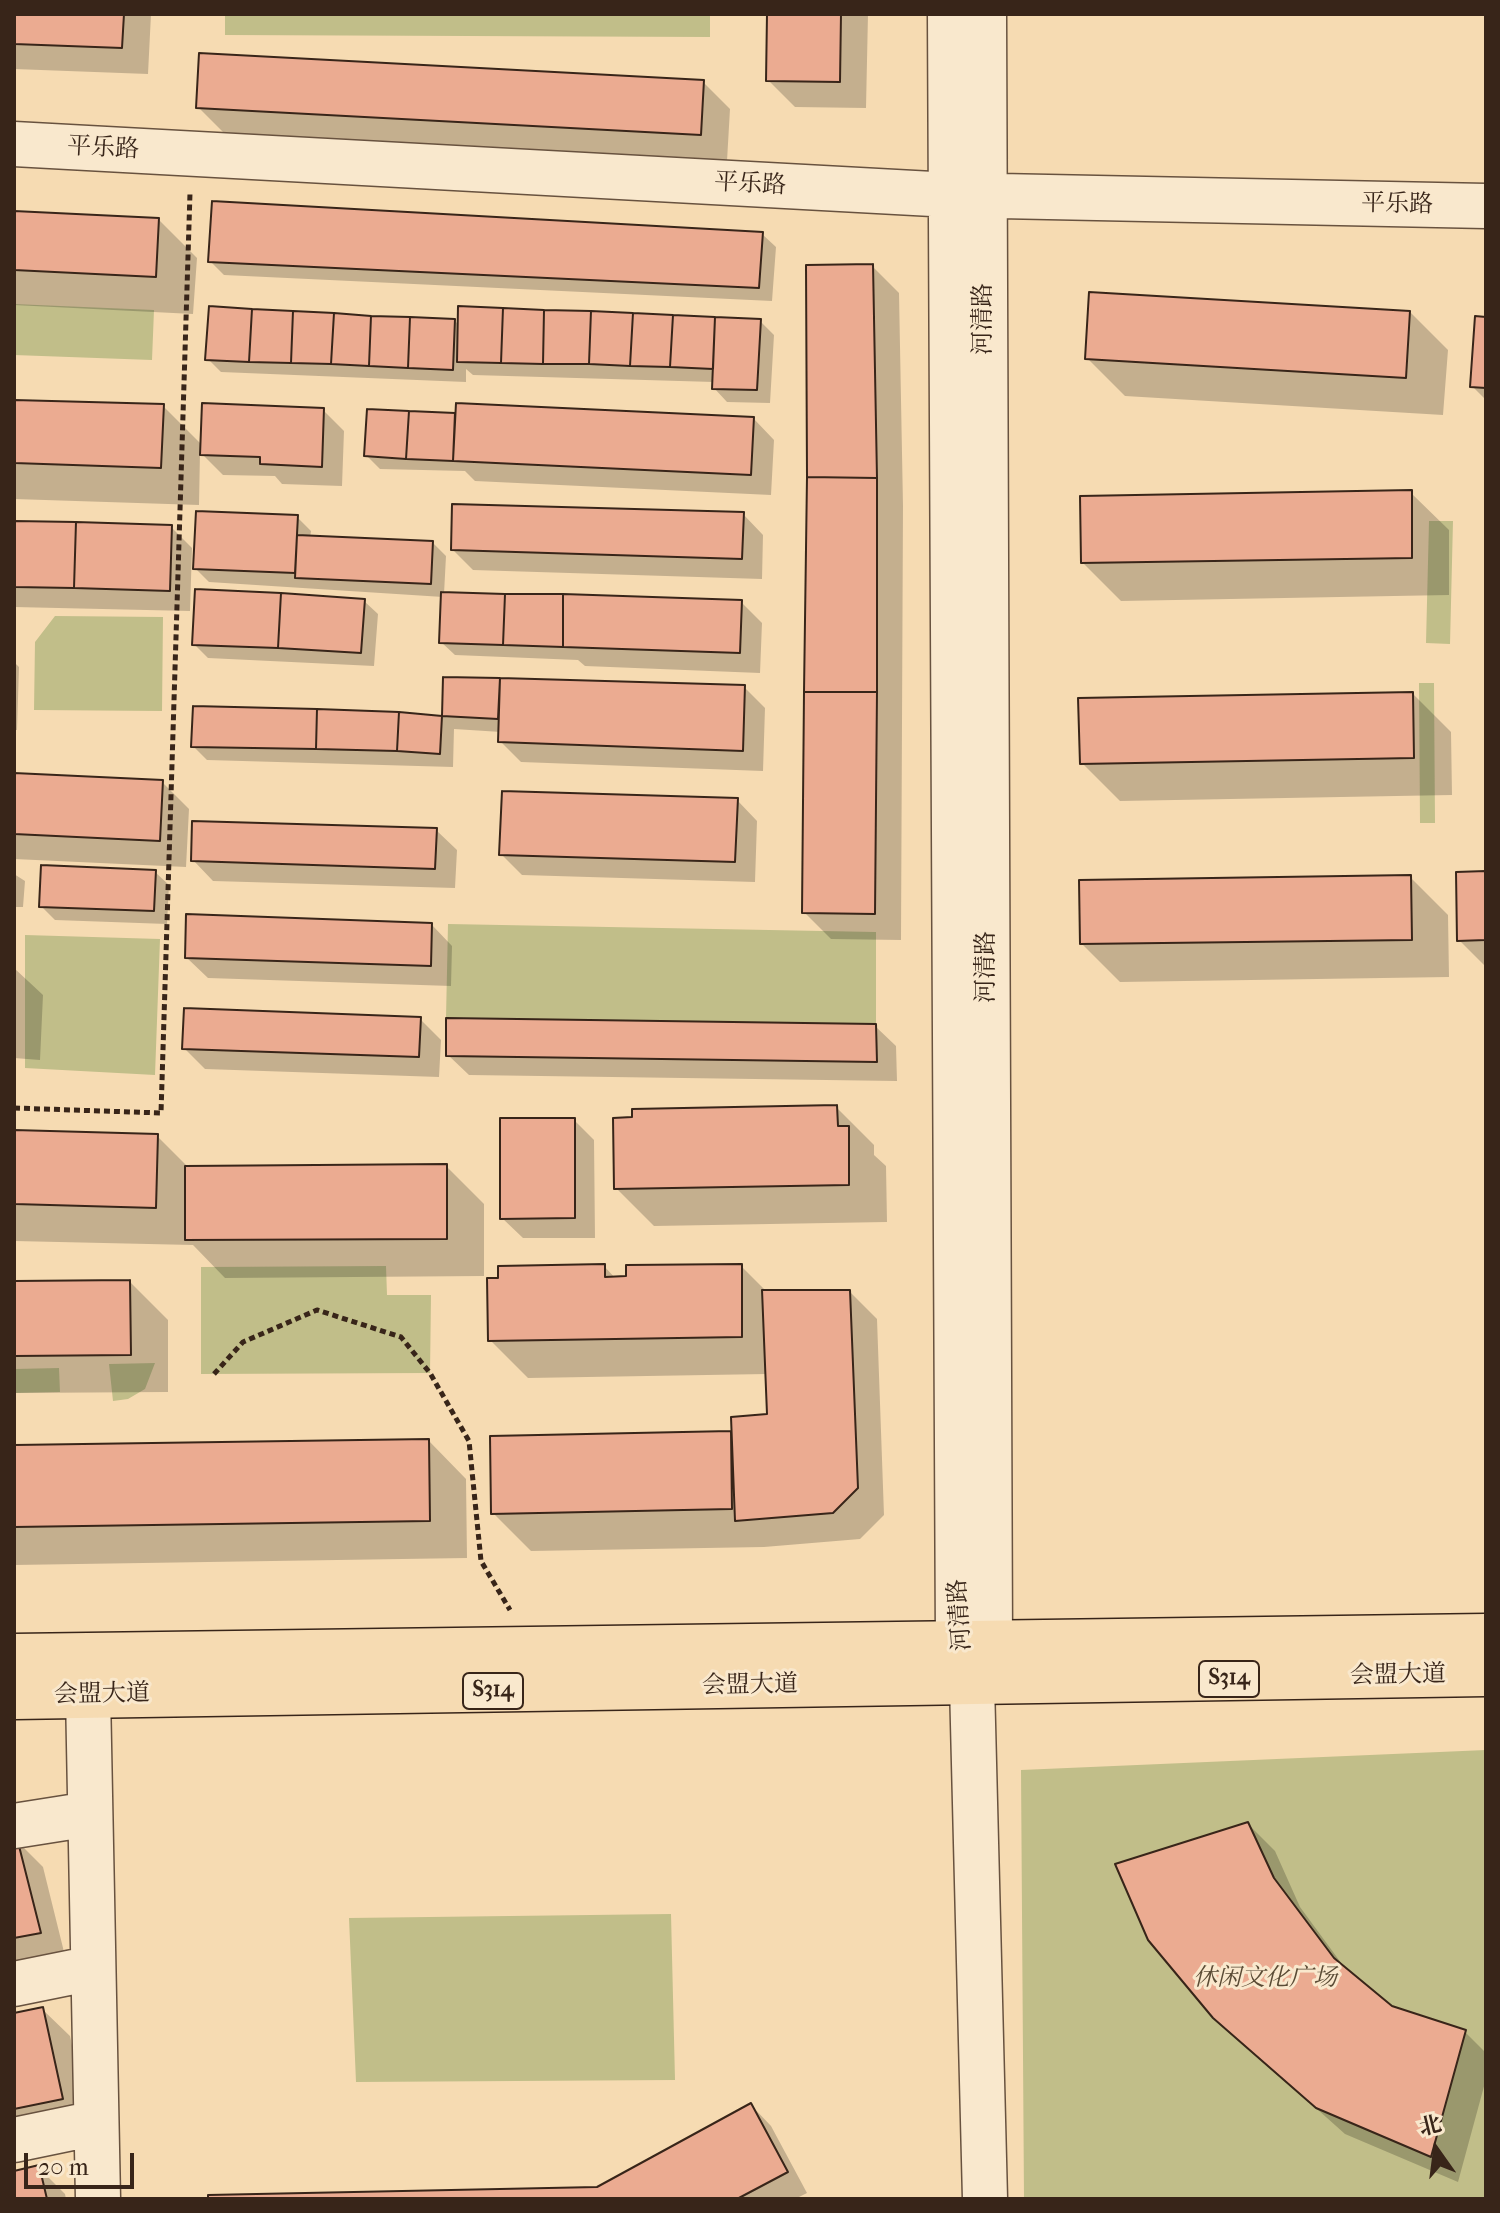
<!DOCTYPE html>
<html>
<head>
<meta charset="utf-8">
<style>
  body { margin:0 }
  #map { position:relative; width:1500px; height:2213px; overflow:hidden; background:#f6dbb2; font-family:"IM FELL French Canon","Noto Serif SC",serif }
  canvas { display:block }
  .frame { position:absolute; inset:0; border:16px solid #382519; pointer-events:none }
  .north { position:absolute; left:1396px; top:2109px; width:80px; height:80px; -webkit-text-stroke:6px #f9e8cd; paint-order:stroke; rotate:346deg; font-size:22px; font-weight:700; line-height:32px; text-align:center; color:#382519 }
  .north::after { content:''; display:block; margin:auto; width:28px; height:36px; background:#382519; clip-path:polygon(50% 0,100% 100%,50% 72%,0 100%) }
  .scale { position:absolute; left:24px; top:2153px; width:110px; height:36px; box-sizing:border-box; border:4px solid #382519; border-top:0; padding-left:10px; font-size:24px; line-height:28px; white-space:nowrap; color:#382519; -webkit-text-stroke:6px #f9e8cd; paint-order:stroke }
</style>
</head>
<body>
<div id="map">
<canvas width="1500" height="2213"></canvas>
<div class="frame"></div>
<div class="north">北</div>
<div class="scale">20 m</div>
</div>
<script>
const context = document.querySelector('canvas').getContext('2d');
context.lineJoin = 'round';
function paint(path, color) { context.fillStyle = color; context.fill(path, 'evenodd'); }
const toPath = rows => new Path2D(rows.map(r => 'M' + r).join(''));
function strokePath(path, color, width, dash) { context.strokeStyle = color; context.lineWidth = width; context.lineCap = dash ? 'butt' : 'round'; context.setLineDash(dash || []); context.stroke(path); }
function write(font, color, halo, rows, align = 'center') {
  context.font = font + ' "IM FELL French Canon","Noto Serif SC",serif'; context.lineWidth = 6; context.setLineDash([]); context.textBaseline = 'middle'; context.strokeStyle = halo; context.fillStyle = color; for (const [text, x, y, turn = 0] of rows) {
    context.save(); context.translate(x, y); context.rotate((+turn || 0) * Math.PI / 180); context.textAlign = isNaN(turn) ? turn : align; if (halo) context.strokeText(text, 0, 0); context.fillText(text, 0, 0); context.restore();
  }
}
paint(toPath([
  [225,14,710,14,710,37,225,35],
  [14,304,154,310,152,360,14,355],
  [1429,521,1453,521,1450,644,1426,643],
  [55,616,163,617,162,711,34,710,35,642],
  [1419,683,1434,683,1435,823,1420,823],
  [448,924,876,932,876,1024,446,1018],
  [25,935,160,939,155,1075,25,1068],
  [386,1266,387,1295,431,1295,430,1373,201,1374,201,1267],
  [155,1363,145,1389,128,1399,113,1401,109,1364],
  [59,1368,60,1392,14,1393,14,1369],
  [1486,1750,1486,2199,1024,2199,1021,1770],
  [671,1914,675,2080,356,2082,349,1918]
]), '#c1be89');
paint(toPath([
  [14,14,151,14,148,74,14,69],
  [769,14,868,14,866,108,795,107,768,80],
  [703,82,730,109,727,161,225,134,198,107],
  [14,213,159,220,197,258,193,314,14,305],
  [762,234,776,247,772,301,224,275,210,261],
  [872,266,899,293,903,506,901,940,831,939,804,912],
  [1410,312,1448,350,1443,415,1125,396,1087,358],
  [1486,319,1486,400,1472,386],
  [454,320,460,326,760,321,774,335,770,403,727,402,714,388,714,382,473,375,466,369,466,382,221,372,208,359],
  [14,402,163,406,203,446,323,410,344,431,342,486,282,484,275,476,223,475,200,452,199,505,14,499],
  [454,415,754,419,774,440,771,495,475,481,465,471,380,469,366,455],
  [1411,493,1449,530,1449,595,1121,601,1083,563],
  [743,514,763,535,762,579,473,570,453,550],
  [297,517,311,531,310,538,432,542,446,556,444,594,741,602,762,623,760,673,585,666,578,660,455,655,441,642,443,597,209,582,195,568],
  [14,523,171,527,192,548,190,611,14,607],
  [364,601,378,614,374,666,208,658,194,644],
  [14,662,19,667,17,730,14,730],
  [445,679,744,687,765,708,763,771,521,762,501,742,501,732,454,729,453,767,207,760,193,746,194,708,443,718],
  [1413,694,1451,732,1452,795,1120,801,1082,763],
  [14,775,162,782,189,809,186,867,14,859],
  [737,800,757,821,755,882,522,875,501,854],
  [436,830,457,850,455,888,213,881,193,860],
  [155,872,169,885,167,924,55,920,41,906],
  [1486,873,1486,967,1459,940],
  [14,874,25,881,23,907,14,907],
  [1410,877,1448,915,1449,977,1120,982,1082,944],
  [432,925,452,946,451,986,208,978,187,958],
  [14,968,43,995,40,1060,14,1058],
  [420,1019,441,1040,439,1077,205,1069,184,1048],
  [875,1026,896,1046,897,1081,469,1075,448,1055],
  [836,1107,874,1145,874,1155,886,1166,887,1222,654,1226,616,1188],
  [574,1120,594,1140,595,1238,523,1238,502,1218],
  [14,1132,157,1136,189,1168,446,1166,484,1204,484,1276,225,1278,193,1245,14,1241],
  [604,1266,616,1279,741,1266,767,1292,850,1292,877,1319,884,1515,860,1539,764,1547,531,1551,493,1513,730,1433,734,1436,769,1415,767,1374,528,1378,490,1340],
  [130,1282,168,1320,168,1392,14,1393,14,1283],
  [429,1441,466,1479,467,1558,14,1565,14,1447],
  [1248,1824,1275,1851,1300,1907,1350,1975,1391,2008,1464,2031,1486,2053,1486,2079,1458,2182,1345,2134,1214,2017],
  [16,1840,43,1867,66,1960,14,1969],
  [42,2009,70,2036,89,2125,14,2141,14,2015],
  [751,2105,771,2126,807,2193,795,2199,210,2199,598,2189],
  [38,2167,65,2194,66,2199,14,2199,14,2173]
]), '#0003');
const building = toPath([
  [14,14,124,14,122,48,14,44,14,14],
  [767,14,841,14,840,82,766,81,767,14],
  [199,53,704,80,701,135,196,108,199,53],
  [212,201,763,232,759,288,208,262,212,201],
  [14,211,159,218,156,277,14,270,14,211],
  [873,264,877,478,807,477,806,265,873,264],
  [1089,292,1410,311,1406,378,1085,359,1089,292],
  [209,306,252,309,249,362,205,360,209,306],
  [458,306,503,308,501,363,457,362,458,306],
  [503,308,544,310,543,364,501,363,503,308],
  [252,309,293,311,291,363,249,362,252,309],
  [544,310,591,311,589,364,543,364,544,310],
  [293,311,334,313,331,364,291,363,293,311],
  [591,311,633,313,630,366,589,364,591,311],
  [334,313,371,316,369,366,331,364,334,313],
  [633,313,673,315,670,367,630,366,633,313],
  [673,315,715,317,713,369,670,367,673,315],
  [371,316,410,317,408,368,369,366,371,316],
  [1475,316,1486,317,1486,388,1470,387,1475,316],
  [410,317,455,319,453,370,408,368,410,317],
  [715,317,761,319,757,390,712,389,715,317],
  [14,400,164,404,161,468,14,463,14,400],
  [202,403,324,408,322,467,260,464,260,457,200,455,202,403],
  [456,403,754,417,751,475,453,461,456,403],
  [367,409,409,411,406,459,364,456,367,409],
  [409,411,455,413,453,461,406,459,409,411],
  [807,477,877,478,877,692,804,692,807,477],
  [1412,490,1412,558,1081,563,1080,496,1412,490],
  [452,504,744,512,742,559,451,550,452,504],
  [196,511,298,515,295,573,193,569,196,511],
  [14,521,76,522,74,588,14,587,14,521],
  [76,522,172,525,170,591,74,588,76,522],
  [297,535,433,541,431,584,295,578,297,535],
  [195,589,281,593,278,648,192,645,195,589],
  [441,592,505,594,503,645,439,643,441,592],
  [281,593,365,599,361,653,278,648,281,593],
  [505,594,563,594,563,647,503,645,505,594],
  [563,594,742,600,740,653,563,647,563,594],
  [443,677,500,678,498,719,442,716,443,677],
  [500,678,745,685,743,751,498,742,500,678],
  [804,692,877,692,875,914,802,913,804,692],
  [1413,692,1414,758,1080,764,1078,698,1413,692],
  [193,706,317,709,316,749,191,747,193,706],
  [317,709,399,712,397,751,316,749,317,709],
  [399,712,442,716,440,754,397,751,399,712],
  [14,773,163,780,160,841,14,834,14,773],
  [502,791,738,798,735,862,499,855,502,791],
  [192,821,437,828,435,869,191,861,192,821],
  [41,865,156,870,154,911,39,907,41,865],
  [1486,871,1486,940,1457,941,1456,872,1486,871],
  [1411,875,1412,940,1080,944,1079,880,1411,875],
  [186,914,432,923,431,966,185,958,186,914],
  [184,1008,421,1017,419,1057,182,1049,184,1008],
  [446,1018,876,1024,877,1062,446,1056,446,1018],
  [837,1105,838,1126,849,1126,849,1185,614,1189,613,1118,632,1117,632,1109,837,1105],
  [500,1118,575,1118,575,1218,500,1219,500,1118],
  [14,1130,158,1134,156,1208,14,1204,14,1130],
  [447,1164,447,1239,185,1240,185,1166,447,1164],
  [605,1264,605,1277,626,1276,626,1265,742,1264,742,1337,488,1341,487,1278,498,1278,498,1266,605,1264],
  [130,1280,131,1355,14,1356,14,1281,130,1280],
  [762,1290,850,1290,858,1488,833,1513,735,1521,731,1417,767,1414,762,1290],
  [731,1431,732,1509,491,1514,490,1436,731,1431],
  [429,1439,430,1521,14,1527,14,1445,429,1439],
  [1248,1822,1274,1878,1334,1958,1392,2006,1466,2030,1431,2157,1316,2108,1213,2018,1148,1940,1115,1864,1248,1822],
  [17,1838,41,1933,14,1938,14,1839,17,1838],
  [43,2007,63,2099,14,2109,14,2013,43,2007],
  [751,2103,788,2172,737,2199,208,2199,208,2195,597,2187,751,2103],
  [39,2165,47,2199,14,2199,14,2171,39,2165]
]);
paint(building, '#ebab91');
strokePath(building, '#382519', 2);
const minor = toPath([
  [950,14,958,1643,972,1684,985,2199],
  [14,144,951,195,1486,206],
  [975,1677,990,1640,984,14],
  [88,1694,98,2199],
  [14,1826,90,1814],
  [14,1984,93,1968],
  [14,2140,96,2123]
]);
const major = toPath([
  [14,1656,1486,1636],
  [14,1697,1486,1674]
]);
strokePath(minor, '#68523f', 47);
strokePath(major, '#382519', 47);
strokePath(toPath([
  [14,1108,161,1113,190,193],
  [214,1374,243,1342,317,1310,401,1337,430,1373,469,1441,481,1561,510,1610]
]), '#382519', 5, [6, 4]);
strokePath(minor, '#f9e8cd', 44);
strokePath(major, '#f6dbb2', 44);
for (const [x, y, w] of [
  [1229,1679,60],
  [493,1691,60]
]) { const box = new Path2D(); box.roundRect(x - w / 2, y - 18, w, 36, 6); context.fillStyle = '#f9e8cd'; context.fill(box); strokePath(box, '#382519', 2); }
write('bold 22px', '#382519', null, [
  ["S314",1229,1679],
  ["S314",493,1691]
]);
write('24px', '#382519', '#f9e8cd', [
  ["平乐路",103,149,3],
  ["平乐路",750,185,3],
  ["平乐路",1397,205,1],
  ["河清路",984,319,-90],
  ["河清路",987,967,-90],
  ["河清路",961,1615,-94],
  ["会盟大道",1398,1676,-1],
  ["会盟大道",750,1686,-1],
  ["会盟大道",102,1695,-1]
]);
write('italic 24px', '#5a4b35', '#f9e8cd', [
  ["休闲文化广场",1265,1979]
]);
</script>
</body>
</html>
